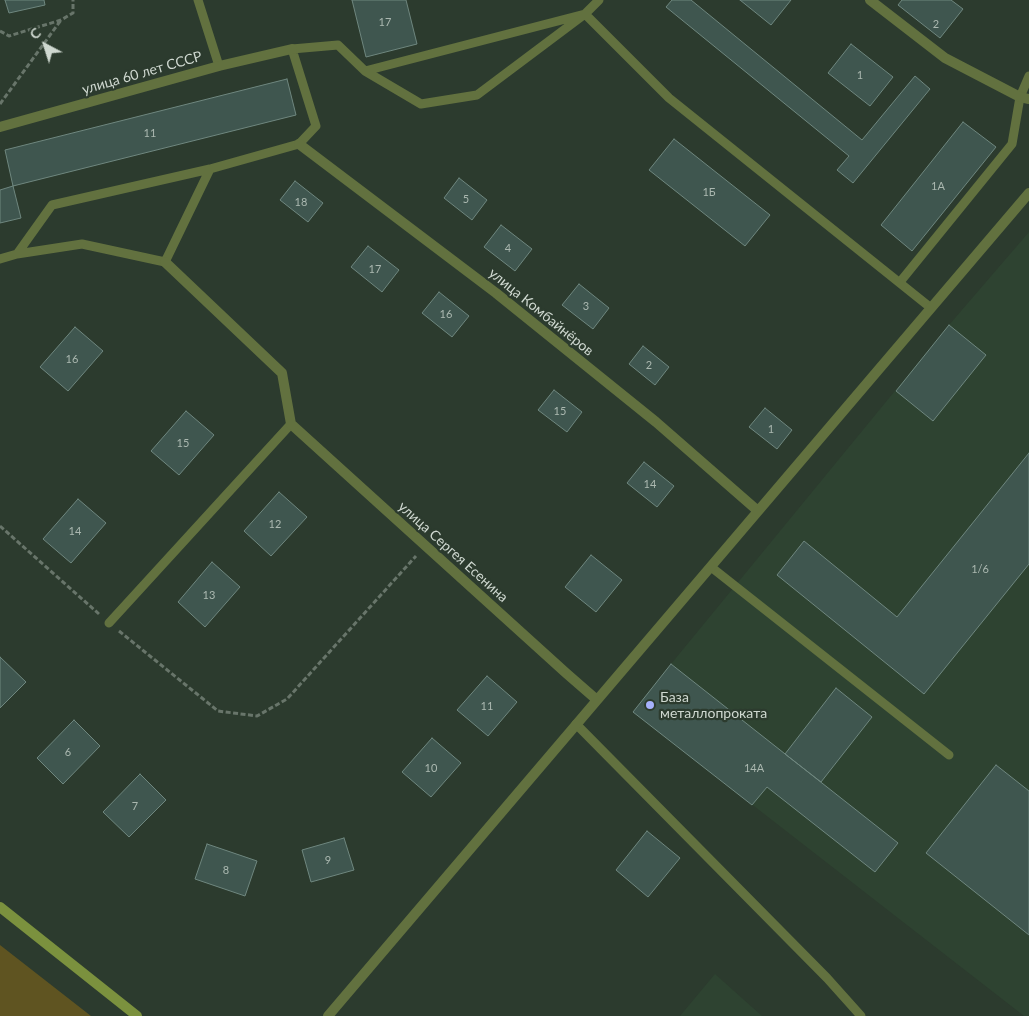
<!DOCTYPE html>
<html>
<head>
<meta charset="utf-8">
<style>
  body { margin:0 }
  #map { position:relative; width:1029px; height:1016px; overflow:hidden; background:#2c3b2e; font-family:Lato,sans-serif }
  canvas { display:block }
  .north { position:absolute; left:20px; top:20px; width:50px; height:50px; -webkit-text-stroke:4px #2c3b2e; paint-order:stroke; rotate:320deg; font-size:14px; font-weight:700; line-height:20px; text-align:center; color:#cfd8d0 }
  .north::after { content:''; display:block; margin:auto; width:18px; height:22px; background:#cfd8d0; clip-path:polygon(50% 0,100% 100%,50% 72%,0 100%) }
</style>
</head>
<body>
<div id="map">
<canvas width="1029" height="1016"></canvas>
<div class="north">С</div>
</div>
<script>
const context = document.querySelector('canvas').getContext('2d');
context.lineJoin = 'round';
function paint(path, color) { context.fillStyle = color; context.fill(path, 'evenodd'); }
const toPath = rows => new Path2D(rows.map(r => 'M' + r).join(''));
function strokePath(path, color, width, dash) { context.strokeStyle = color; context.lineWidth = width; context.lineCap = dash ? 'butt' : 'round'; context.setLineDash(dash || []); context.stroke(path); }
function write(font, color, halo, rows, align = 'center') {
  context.font = font + ' Lato,sans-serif'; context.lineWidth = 4.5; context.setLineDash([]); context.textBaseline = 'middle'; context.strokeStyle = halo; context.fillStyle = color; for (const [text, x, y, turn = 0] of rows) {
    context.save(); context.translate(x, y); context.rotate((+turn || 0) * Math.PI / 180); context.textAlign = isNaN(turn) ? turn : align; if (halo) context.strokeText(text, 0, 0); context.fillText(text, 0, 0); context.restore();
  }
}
paint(toPath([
  [1029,232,1029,1016,1024,1016,633,712,671,664,949,325],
  [715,974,762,1016,680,1016]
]), '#2e4331');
paint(toPath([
  [0,945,91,1016,0,1016]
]), '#5f5421');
const building = toPath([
  [5,0,44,0,45,5,9,13,5,0],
  [352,0,406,0,417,44,366,57,352,0],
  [672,0,691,0,862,140,915,76,930,89,853,183,837,170,849,156,666,7,672,0],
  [740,0,791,0,771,25,740,0],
  [902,0,951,0,963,9,940,38,898,5,902,0],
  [851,44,893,77,870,106,828,73,851,44],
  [287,79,296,115,13,186,5,150,287,79],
  [963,122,996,147,912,251,881,225,963,122],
  [674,139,770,215,745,246,649,170,674,139],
  [459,178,487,200,472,220,444,198,459,178],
  [295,181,323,203,308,222,280,200,295,181],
  [13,186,21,218,0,223,0,190,13,186],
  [501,225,532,249,515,271,484,247,501,225],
  [368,246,399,270,382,292,351,267,368,246],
  [579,284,609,308,593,329,562,305,579,284],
  [439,292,469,316,452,337,422,313,439,292],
  [949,325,986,355,933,421,896,391,949,325],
  [75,327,103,351,68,391,40,367,75,327],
  [643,346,669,367,655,385,629,364,643,346],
  [554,390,582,412,567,432,538,410,554,390],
  [765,408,792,430,777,449,749,427,765,408],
  [186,411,214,435,179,475,151,451,186,411],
  [1029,453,1029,564,924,694,777,575,804,541,897,617,1029,453],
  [644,462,674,486,657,507,627,483,644,462],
  [279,492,307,517,271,556,244,531,279,492],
  [78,499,106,523,71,563,43,539,78,499],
  [591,555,622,580,596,612,565,587,591,555],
  [212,562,240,587,205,627,178,602,212,562],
  [0,657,26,682,0,708,0,657],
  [671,664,898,843,875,872,767,787,752,805,633,712,671,664],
  [487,676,517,702,488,736,457,710,487,676],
  [836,688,872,717,821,782,785,754,836,688],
  [74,720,100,746,63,784,37,758,74,720],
  [432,738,461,763,431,797,402,772,432,738],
  [996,765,1029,791,1029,935,926,853,996,765],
  [140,774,166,800,129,837,103,812,140,774],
  [647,831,680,858,648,897,616,870,647,831],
  [344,838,354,870,311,882,302,850,344,838],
  [207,844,257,861,245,896,195,879,207,844]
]);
paint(building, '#3f564f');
strokePath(building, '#6f877f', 1);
strokePath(toPath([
  [0,31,9,36,61,20,73,13,73,0],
  [0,104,61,20],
  [0,526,99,614],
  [119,631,218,711,257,716,287,699,416,556]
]), '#68756a', 3, [5, 2.5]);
strokePath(toPath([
  [198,0,219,66],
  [365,71,421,104,477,95,585,14,669,98,931,308],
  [17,254,82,244,165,262,210,169],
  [0,259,17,254,52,205,210,169,299,144,316,126,292,49,338,45,365,71,585,14,599,0],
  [900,282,1012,144,1020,97,1029,76],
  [711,567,949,755],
  [109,623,291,424],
  [576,724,827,978,861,1016]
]), '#62713f', 9);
strokePath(toPath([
  [870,0,945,58,1020,97,1029,99],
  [0,127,219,66,292,49],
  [299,144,496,293,656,422,758,511],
  [165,262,282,373,291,424,566,673,597,700],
  [328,1016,1029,193]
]), '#62713f', 10);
strokePath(toPath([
  [0,907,137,1016]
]), '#7b913e', 10);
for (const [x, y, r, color] of [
  [650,705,5,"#a6b1fc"]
]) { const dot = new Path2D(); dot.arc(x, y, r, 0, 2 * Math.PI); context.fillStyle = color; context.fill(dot); strokePath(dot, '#2c3b2e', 2); }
write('11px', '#abb8b0', null, [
  ["17",385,22],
  ["2",936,24],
  ["1",860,75],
  ["11",150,133],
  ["1А",938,186],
  ["1Б",709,192],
  ["5",466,199],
  ["18",301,202],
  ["4",508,248],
  ["17",375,269],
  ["3",586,306],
  ["16",446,314],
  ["16",72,359],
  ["2",649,365],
  ["15",560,411],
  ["1",771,429],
  ["15",183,443],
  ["14",650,484],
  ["12",275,524],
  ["14",75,531],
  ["1/6",980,569],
  ["13",209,595],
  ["11",487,706],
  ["6",68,752],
  ["10",431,768],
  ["14А",754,768],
  ["7",135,806],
  ["9",328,860],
  ["8",226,870]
]);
write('14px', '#cfd8d0', '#2c3b2e', [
  ["улица 60 лет СССР",142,73,-16],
  ["улица Комбайнёров",541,312,39],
  ["улица Сергея Есенина",453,552,42]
]);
write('14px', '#cfd8d0', '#2c3b2e', [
  ["База",660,697],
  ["металлопроката",660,713]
], 'left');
</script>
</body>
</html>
